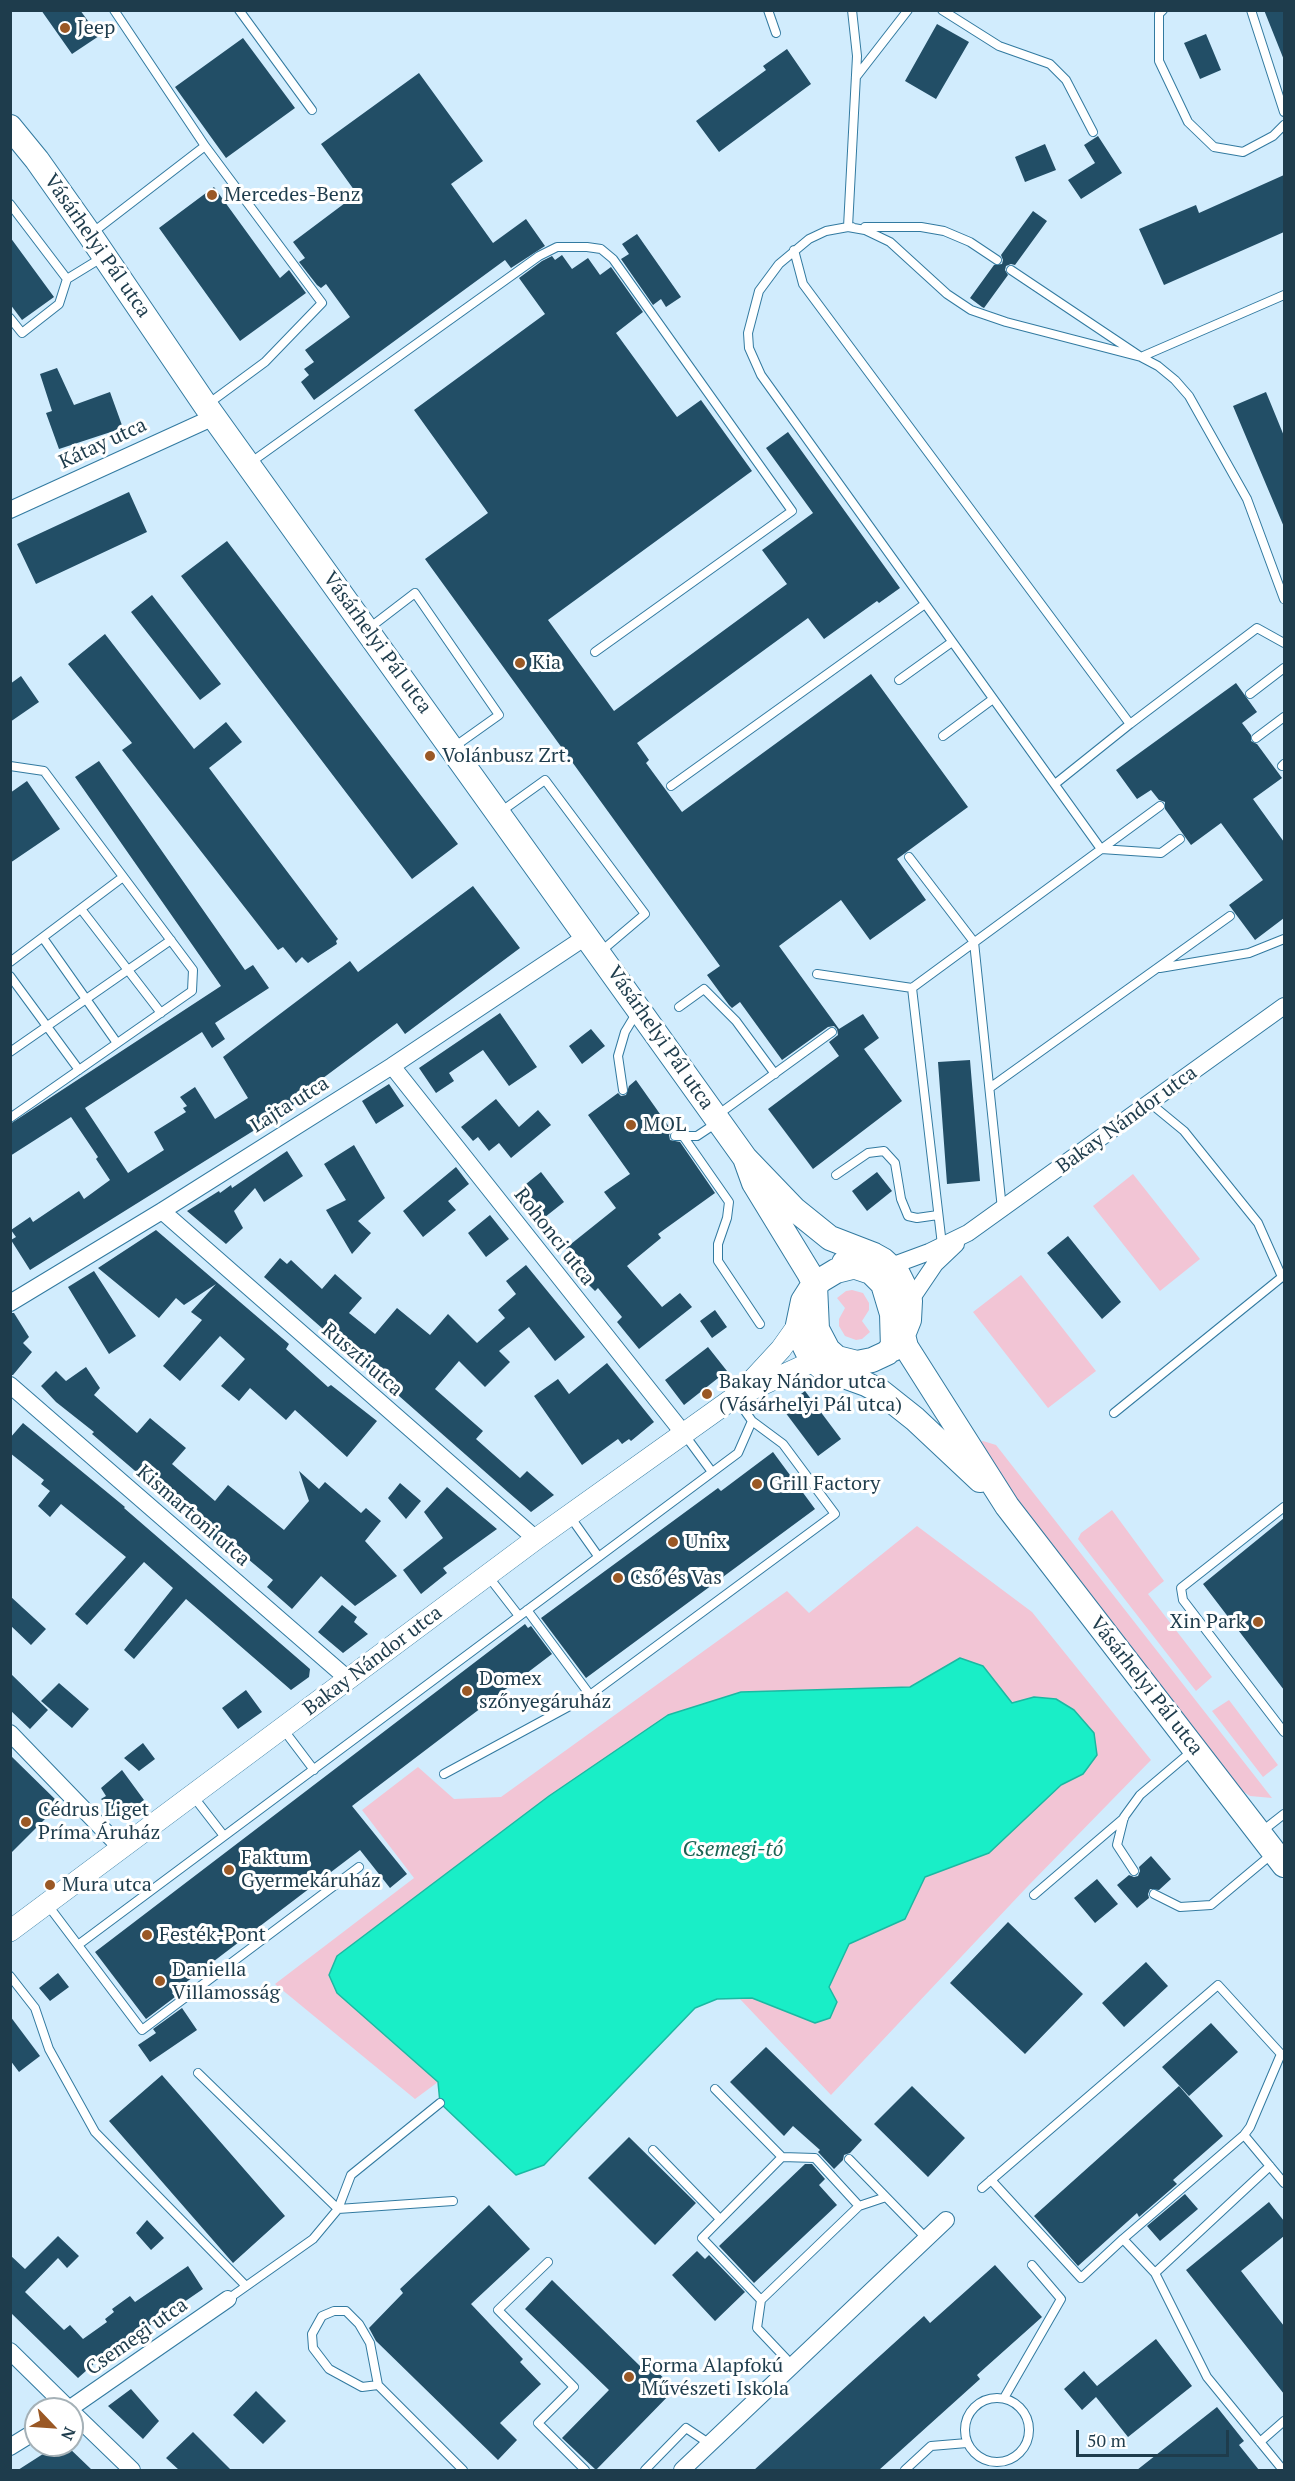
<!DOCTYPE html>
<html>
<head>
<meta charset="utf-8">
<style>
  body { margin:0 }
  #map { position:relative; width:1295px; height:2481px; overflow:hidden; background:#d1ecfd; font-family:"PT Serif",serif }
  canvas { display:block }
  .frame { position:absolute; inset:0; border:12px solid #1e3c4c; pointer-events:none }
  .north { position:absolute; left:24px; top:2397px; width:60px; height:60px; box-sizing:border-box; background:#fff; border:2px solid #a5b1b7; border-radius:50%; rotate:115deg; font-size:16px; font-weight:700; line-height:24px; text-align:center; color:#1e3c4c }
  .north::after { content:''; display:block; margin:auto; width:21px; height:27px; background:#9a5825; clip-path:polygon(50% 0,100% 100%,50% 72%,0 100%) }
  .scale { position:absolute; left:1076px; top:2430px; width:153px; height:27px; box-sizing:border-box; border:3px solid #1e3c4c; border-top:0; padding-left:8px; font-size:18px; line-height:21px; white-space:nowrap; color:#1e3c4c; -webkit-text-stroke:4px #fff; paint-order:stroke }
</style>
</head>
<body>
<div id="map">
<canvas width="1295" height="2481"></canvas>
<div class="frame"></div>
<div class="north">N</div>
<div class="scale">50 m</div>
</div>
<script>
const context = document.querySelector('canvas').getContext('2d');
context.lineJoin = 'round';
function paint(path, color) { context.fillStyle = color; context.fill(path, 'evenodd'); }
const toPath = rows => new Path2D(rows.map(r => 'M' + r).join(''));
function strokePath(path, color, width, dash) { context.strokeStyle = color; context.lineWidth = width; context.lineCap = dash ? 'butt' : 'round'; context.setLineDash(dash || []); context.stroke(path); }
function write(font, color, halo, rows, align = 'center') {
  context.font = font + ' "PT Serif",serif'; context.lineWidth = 6; context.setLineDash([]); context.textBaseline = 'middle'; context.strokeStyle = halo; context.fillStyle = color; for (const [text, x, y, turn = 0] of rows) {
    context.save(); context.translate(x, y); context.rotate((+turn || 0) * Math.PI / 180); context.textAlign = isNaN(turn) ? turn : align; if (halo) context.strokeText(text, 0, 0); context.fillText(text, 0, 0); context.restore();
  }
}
paint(toPath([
  [1133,1174,1200,1259,1160,1291,1093,1206],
  [1021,1275,1096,1371,1048,1408,973,1312],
  [852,1290,863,1293,869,1303,869,1310,862,1321,870,1332,862,1339,856,1340,845,1336,839,1326,839,1319,845,1308,837,1298,846,1291],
  [983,1441,996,1445,1272,1798,1250,1796,1238,1788,1008,1495,977,1444],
  [1112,1510,1164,1581,1148,1594,1212,1677,1196,1691,1078,1539,1081,1533],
  [917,1526,1032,1612,1151,1760,1027,1887,831,2095,739,1998,752,1998,814,2023,837,2002,829,1987,849,1944,905,1919,925,1877,989,1853,1061,1785,1083,1774,1034,1697,1012,1704,983,1666,960,1659,910,1687,741,1692,549,1796,337,1956,330,1975,337,1993,438,2082,415,2099,275,1984,414,1878,362,1810,418,1767,454,1799,501,1797,787,1591,809,1613],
  [1229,1700,1278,1765,1263,1777,1212,1711]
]), '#f2c5d5');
const water = toPath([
  [960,1658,983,1666,1012,1703,1034,1697,1056,1699,1074,1710,1094,1733,1097,1755,1083,1774,1061,1785,989,1853,925,1877,905,1919,849,1944,829,1987,837,2002,830,2018,815,2023,752,1998,717,1999,695,2008,544,2165,516,2175,440,2103,438,2082,337,1993,329,1975,337,1956,549,1796,668,1715,741,1692,910,1687,960,1658]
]);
paint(water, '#19eec7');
strokePath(water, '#1ab9a2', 1.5);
paint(toPath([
  [41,10,80,10,99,36,72,54],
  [1264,10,1284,10,1284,60],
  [937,24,969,42,936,99,905,81],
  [1206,34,1221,70,1200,79,1184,43],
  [243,38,295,108,226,158,175,87],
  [787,49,811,84,719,152,696,121,766,70,763,66],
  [419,73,483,161,451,184,493,243,526,219,545,246,511,268,505,260,314,400,301,382,309,375,304,369,314,362,305,350,350,317,326,284,321,288,317,285,299,262,305,258,293,242,357,194,321,144],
  [1098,136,1122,173,1081,199,1068,180,1095,163,1084,145],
  [1045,144,1056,170,1025,182,1015,157],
  [1284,175,1284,232,1164,285,1139,229,1196,205,1199,213],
  [214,187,280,278,289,270,306,293,240,341,159,228],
  [1033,211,1047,221,1015,265,1011,264,1006,266,1005,270,1008,275,984,308,982,307,970,298,994,265,1002,264,1003,260,1001,255],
  [637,234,681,297,666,307,661,299,653,305,621,259,629,254,622,244],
  [10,237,54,297,22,320,10,304],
  [562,255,572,269,588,258,600,275,611,267,643,312,616,333,677,417,701,400,752,471,548,620,614,711,787,584,762,550,813,513,766,448,788,432,900,588,879,603,877,601,824,639,808,618,637,743,649,760,646,763,682,812,871,674,968,807,897,859,926,900,870,940,841,900,779,946,839,1029,863,1014,879,1038,864,1049,902,1101,813,1169,768,1109,839,1056,829,1042,838,1035,837,1029,834,1026,828,1027,782,1060,740,1002,732,1008,729,1005,707,975,720,966,425,559,488,513,414,410,545,314,519,278,542,261,552,256,555,260],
  [57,368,74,405,110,392,123,428,59,449,46,413,52,411,40,374],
  [1266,392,1284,436,1284,527,1233,406],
  [129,492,147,532,36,584,17,544],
  [227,541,458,844,412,879,181,576],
  [152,595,221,684,200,700,131,612],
  [105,634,194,749,226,722,242,742,209,768,338,939,336,941,337,944,308,963,302,957,296,963,283,947,278,950,122,750,132,743,68,664],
  [21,676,39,702,10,722,10,684],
  [1236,683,1257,712,1242,723,1251,735,1251,741,1257,744,1282,778,1253,799,1284,842,1284,918,1255,940,1229,905,1263,880,1221,823,1191,845,1165,809,1165,802,1159,800,1151,790,1137,799,1116,770],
  [99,761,245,970,253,965,269,988,215,1023,225,1039,212,1048,202,1032,85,1108,128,1173,164,1150,154,1132,186,1112,183,1108,187,1106,180,1097,195,1087,215,1119,248,1098,223,1057,350,961,358,972,473,886,520,948,405,1034,397,1023,307,1090,309,1093,282,1113,30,1270,11,1240,16,1237,11,1230,30,1217,33,1222,79,1191,84,1199,110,1180,96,1159,98,1157,71,1117,10,1156,10,1124,221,986,75,777],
  [27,781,60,829,10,863,10,793],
  [500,1013,537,1067,509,1086,483,1050,449,1073,454,1081,436,1093,419,1068],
  [591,1029,605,1046,582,1064,569,1046],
  [970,1060,980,1181,947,1184,938,1062],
  [636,1080,672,1131,669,1135,670,1140,680,1142,715,1193,658,1234,661,1238,627,1266,662,1307,680,1293,692,1307,639,1349,617,1322,622,1317,598,1288,595,1291,583,1279,589,1274,566,1248,616,1208,604,1192,630,1174,588,1115,618,1093,621,1096,626,1095,629,1086],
  [389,1084,404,1106,376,1124,362,1101],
  [496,1099,519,1127,538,1110,551,1125,511,1158,499,1143,489,1151,478,1137,473,1141,461,1127],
  [354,1145,385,1198,358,1221,371,1233,352,1254,326,1210,346,1200,324,1164],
  [287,1151,303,1176,264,1202,255,1188,234,1211,243,1228,226,1244,187,1211,219,1191,220,1193,231,1185,232,1188],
  [456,1167,469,1184,448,1201,456,1210,423,1237,403,1211],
  [541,1172,564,1202,540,1221,516,1192],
  [877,1172,892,1191,867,1211,852,1191],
  [490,1215,509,1239,486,1257,468,1233],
  [156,1230,289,1344,286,1349,328,1387,331,1385,377,1421,347,1457,295,1410,286,1420,250,1388,239,1401,221,1386,245,1359,220,1336,180,1381,163,1366,202,1320,191,1312,216,1284,184,1305,176,1298,159,1318,98,1268],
  [1068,1236,1121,1302,1102,1319,1047,1253],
  [280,1258,287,1264,291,1260,322,1289,335,1274,362,1298,349,1313,375,1334,397,1308,430,1335,448,1314,477,1343,505,1318,498,1310,516,1294,506,1281,526,1265,585,1337,555,1361,529,1327,499,1351,510,1362,485,1387,459,1361,435,1389,483,1431,476,1439,520,1478,527,1471,554,1495,531,1512,508,1492,264,1277],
  [94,1271,136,1336,109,1354,68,1287],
  [715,1310,727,1327,712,1338,700,1321],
  [10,1313,14,1313,29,1337,23,1343,32,1352,13,1375,10,1375],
  [708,1347,727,1371,684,1405,665,1380],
  [607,1363,654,1422,631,1441,629,1439,622,1444,618,1439,582,1465,534,1396,558,1379,569,1394],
  [86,1367,100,1388,94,1395,137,1433,150,1418,186,1448,172,1464,215,1501,228,1485,284,1530,309,1501,299,1471,319,1489,325,1482,361,1513,366,1508,381,1521,365,1541,397,1576,355,1606,321,1576,292,1609,267,1587,273,1580,242,1554,239,1559,205,1534,182,1514,183,1512,92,1434,94,1432,56,1402,41,1386,56,1371,66,1381],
  [805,1391,841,1439,818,1456,782,1408],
  [23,1423,125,1507,124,1508,310,1669,309,1677,291,1690,186,1599,134,1659,124,1650,173,1588,144,1562,87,1625,75,1614,126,1557,61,1504,50,1517,38,1506,50,1491,41,1484,44,1480,10,1453,10,1438],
  [773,1452,815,1509,586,1678,541,1618,718,1488,721,1491],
  [400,1483,421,1501,406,1519,388,1498],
  [447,1487,497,1529,443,1568,447,1573,421,1594,403,1570,443,1538,424,1512],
  [1284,1518,1284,1690,1203,1584],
  [10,1596,46,1629,31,1645,10,1625],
  [342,1605,357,1617,354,1622,368,1634,343,1653,318,1632],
  [525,1624,528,1628,531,1626,552,1654,352,1806,407,1874,390,1888,360,1850,172,1993,175,1997,146,2019,95,1952],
  [10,1673,48,1710,30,1729,10,1710],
  [59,1683,89,1709,72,1728,41,1701],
  [246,1690,262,1712,238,1729,222,1708],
  [143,1743,155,1759,139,1771,124,1758],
  [10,1755,60,1804,10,1854],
  [122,1770,144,1800,120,1818,101,1799,106,1796,101,1788],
  [1151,1856,1171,1879,1159,1890,1150,1889,1148,1894,1149,1898,1137,1908,1117,1885,1129,1875,1134,1877,1138,1876,1140,1871,1139,1867],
  [1097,1879,1118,1904,1095,1923,1074,1898],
  [1008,1922,1083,1994,1025,2054,950,1983],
  [1146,1962,1168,1986,1124,2027,1102,2003],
  [58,1973,69,1987,50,2001,39,1988],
  [182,2008,197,2030,150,2062,138,2045,156,2033,153,2029],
  [10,2016,40,2056,19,2072,10,2060],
  [1211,2023,1238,2052,1189,2096,1162,2067],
  [766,2047,862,2140,850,2153,844,2155,843,2160,834,2169,818,2152,820,2150,793,2126,784,2136,730,2082],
  [162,2075,285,2216,233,2263,109,2121],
  [912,2086,965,2138,928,2177,874,2124],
  [1179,2086,1223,2136,1173,2180,1177,2184,1139,2217,1137,2213,1078,2266,1034,2216],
  [629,2137,696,2203,655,2245,588,2178],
  [805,2164,812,2164,825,2179,819,2185,837,2205,754,2283,719,2246],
  [1185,2194,1198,2209,1160,2241,1147,2226],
  [1269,2202,1284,2221,1284,2236,1241,2271,1284,2326,1284,2394,1186,2270],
  [489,2205,530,2249,471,2304,523,2359,520,2362,541,2384,500,2423,517,2440,498,2460,376,2341,369,2328,403,2293,400,2289],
  [147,2220,164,2238,151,2250,136,2233],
  [58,2236,79,2256,67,2268,58,2258,25,2292,64,2330,70,2325,83,2339,107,2322,105,2319,114,2312,112,2309,130,2296,135,2302,188,2266,203,2289,117,2348,115,2345,78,2378,10,2312,10,2255,25,2269],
  [697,2251,705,2259,709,2255,745,2292,715,2321,672,2275],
  [995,2265,1042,2317,977,2375,980,2379,879,2470,754,2470,924,2316,930,2323],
  [552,2280,640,2366,645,2360,675,2389,596,2470,562,2438,609,2390,525,2309],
  [1156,2339,1192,2386,1128,2437,1096,2397,1082,2410,1064,2389,1084,2371,1097,2386],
  [131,2389,159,2421,143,2439,108,2406],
  [256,2391,286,2421,263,2444,233,2415],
  [1217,2407,1244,2441,1239,2445,1259,2470,1137,2470],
  [193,2432,231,2470,179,2470,166,2458],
  [57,2445,66,2445,92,2470,18,2470]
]), '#224e66');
const service = toPath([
  [239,10,312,110],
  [768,10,776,33],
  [942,10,999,46,1050,64,1066,80,1093,132],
  [1163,10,1159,14,1159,61,1188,122,1214,147,1243,152,1273,136,1284,125],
  [1251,10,1284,112],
  [856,77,908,10],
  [205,146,322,303,265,362,208,404],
  [10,204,67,279],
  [852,227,848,227,857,56,852,10],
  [865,227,921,227,944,231,970,242,997,260],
  [92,233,205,146,114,10],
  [794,250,803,284,1130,724],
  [1011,270,1141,357,1284,295],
  [10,318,22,333,59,304,67,279,103,257],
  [250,463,539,256,557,247,587,247,601,249,613,259,792,511,595,652],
  [368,629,415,593,499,715,454,747],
  [899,680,952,642],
  [1250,694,1284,668],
  [943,736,993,699],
  [1256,738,1284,717],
  [10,766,44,771,193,970,192,991,10,1118],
  [1282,766,1284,764],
  [1055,784,1130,724,1257,628,1284,643],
  [671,786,925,604],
  [499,813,545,780,645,914,599,953],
  [1180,839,1161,853,1101,849,761,375,749,348,748,333,759,291,779,264,809,239,826,231,848,227,865,230,890,242,947,294,971,310,1006,322,1141,357,1158,366,1175,380,1189,396,1247,499,1284,599],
  [909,857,974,942,1002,1209],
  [81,909,161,1013],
  [43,938,117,1043],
  [10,962,123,877],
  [1160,968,1249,953,1284,939],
  [817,974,912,988,1160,806],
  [10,976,79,1070],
  [912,988,942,1245],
  [679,1007,704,989,736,1021,775,1074],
  [10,1052,171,940],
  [991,1087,1230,916],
  [623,1090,618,1056,625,1032,637,1012],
  [716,1116,832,1032],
  [675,1136,697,1136,718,1122],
  [683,1136,729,1202,727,1218,718,1244,718,1261,760,1324],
  [836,1175,868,1153,884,1151,895,1163,901,1199,908,1216,917,1218,938,1215],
  [1114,1413,1282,1277,1258,1223,1184,1131,1150,1103],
  [684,1434,712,1472],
  [1284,1507,1181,1588,1183,1600,1284,1732],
  [569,1515,598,1556],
  [488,1576,519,1616],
  [527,1610,590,1695],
  [283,1729,314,1770],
  [444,1774,590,1695,835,1514,783,1444,752,1421],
  [193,1796,224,1836],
  [1261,1832,1284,1814],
  [1134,1871,1117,1845,1124,1817,1140,1795,1192,1751],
  [1154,1894,1180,1907,1211,1905,1272,1854],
  [1034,1895,1124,1818],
  [47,1904,142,2030,359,1867],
  [78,1945,738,1453,752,1421,735,1397],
  [10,1976,35,2008,49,2049,95,2132,246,2286],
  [198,2073,338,2209,313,2239,228,2299],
  [715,2089,782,2157],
  [440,2103,351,2175,338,2209,453,2201],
  [1244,2135,1284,2183],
  [653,2150,720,2219],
  [849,2159,886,2197],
  [991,2180,1081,2278,1123,2239],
  [982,2188,1218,1985,1281,2054,1250,2127,1244,2135,1123,2239,1155,2273,1207,2377,1283,2470],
  [548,2262,498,2310,574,2387,538,2423,585,2470],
  [1155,2273,1270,2166],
  [761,2300,859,2206],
  [792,2365,757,2328,761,2300,702,2238,782,2157,815,2158,859,2206,886,2197,926,2238],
  [378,2385,362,2387,329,2369,313,2348,312,2334,322,2316,334,2311,346,2311,359,2324,370,2343,378,2385,463,2470],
  [1004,2398,1061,2299,1032,2265],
  '965 2430a32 32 0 1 1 64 0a32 32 0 1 1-64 0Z',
  [1260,2442,1284,2421],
  [645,2470,686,2428,710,2444],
  [905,2470,931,2446,967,2443]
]);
const minor = toPath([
  [10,510,214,417],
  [392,1066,684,1434],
  [162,1211,536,1539],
  [883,1269,929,1252,968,1233,1284,1006],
  [910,1301,935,1264,956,1244],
  [10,1303,162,1211,392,1066,587,936],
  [10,1385,348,1679],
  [10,1733,121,1848],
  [10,2351,69,2409],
  [69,2409,228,2299],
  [72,2412,132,2470],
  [10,2447,36,2431],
  [682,2470,946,2220]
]);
const tertiary = toPath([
  [745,1388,781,1349,798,1325],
  [10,1931,536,1539,735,1397,814,1361,829,1359]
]);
const secondary = toPath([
  [10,127,37,160,90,235,206,406,745,1158,794,1209,830,1238,874,1255,883,1260,898,1274,907,1292,910,1301,909,1320,903,1335,887,1353,872,1360,857,1363,837,1358,828,1350,817,1329,815,1285,809,1273,754,1183,745,1158],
  [844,1263,871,1272,883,1284,892,1314,893,1349],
  [852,1267,836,1271,821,1280,810,1290,803,1301,798,1325,802,1341,809,1355,821,1367,830,1371,866,1384,881,1392,915,1419,980,1480],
  [903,1335,906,1347,1007,1506,1284,1865]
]);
strokePath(service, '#327aa0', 10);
strokePath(minor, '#327aa0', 18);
strokePath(tertiary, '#327aa0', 22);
strokePath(secondary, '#327aa0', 26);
strokePath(service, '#fff', 8);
strokePath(minor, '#fff', 16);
strokePath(tertiary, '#fff', 21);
strokePath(secondary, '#fff', 24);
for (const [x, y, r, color] of [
  [65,28,6,"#9a5825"],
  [212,195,6,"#9a5825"],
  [520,663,6,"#9a5825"],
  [430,756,6,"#9a5825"],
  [631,1125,6,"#9a5825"],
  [707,1394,6,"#9a5825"],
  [757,1484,6,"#9a5825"],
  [673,1542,6,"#9a5825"],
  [618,1578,6,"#9a5825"],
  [1258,1622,6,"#9a5825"],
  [467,1691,6,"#9a5825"],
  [26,1822,6,"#9a5825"],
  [229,1870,6,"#9a5825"],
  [50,1885,6,"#9a5825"],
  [147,1935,6,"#9a5825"],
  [160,1981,6,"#9a5825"],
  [629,2377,6,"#9a5825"]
]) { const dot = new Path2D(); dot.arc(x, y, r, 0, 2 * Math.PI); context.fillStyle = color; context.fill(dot); strokePath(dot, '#fff', 2); }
write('20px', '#1e3c4c', '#fff', [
  ["Jeep",77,28],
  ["Mercedes-Benz",224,195],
  ["Kia",532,663],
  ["Volánbusz Zrt.",442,756],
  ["MOL",643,1125],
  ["Bakay Nándor utca",719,1382],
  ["(Vásárhelyi Pál utca)",719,1405],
  ["Grill Factory",769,1484],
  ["Unix",685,1542],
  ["Cső és Vas",630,1578],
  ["Xin Park",1246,1622,"right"],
  ["Domex",479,1679],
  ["szőnyegáruház",479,1702],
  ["Cédrus Liget",38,1810],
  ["Príma Áruház",38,1833],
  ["Faktum",241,1858],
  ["Gyermekáruház",241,1881],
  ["Mura utca",62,1885],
  ["Festék-Pont",159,1935],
  ["Daniella",172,1970],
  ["Villamosság",172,1993],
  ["Forma Alapfokú",641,2366],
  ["Művészeti Iskola",641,2389]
], 'left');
write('20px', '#1e3c4c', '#fff', [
  ["Vásárhelyi Pál utca",97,246,55],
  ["Kátay utca",103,444,-25],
  ["Vásárhelyi Pál utca",377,643,54],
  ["Vásárhelyi Pál utca",660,1038,55],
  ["Lajta utca",290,1105,-32],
  ["Bakay Nándor utca",1127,1120,-36],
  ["Rohonci utca",554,1237,52],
  ["Ruszti utca",362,1360,41],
  ["Kismartoni utca",193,1516,41],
  ["Bakay Nándor utca",373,1661,-37],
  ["Vásárhelyi Pál utca",1146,1686,52],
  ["Csemegi utca",137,2337,-35]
]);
write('italic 21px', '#1a6353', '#fff', [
  ["Csemegi-tó",733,1850]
]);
</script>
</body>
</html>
